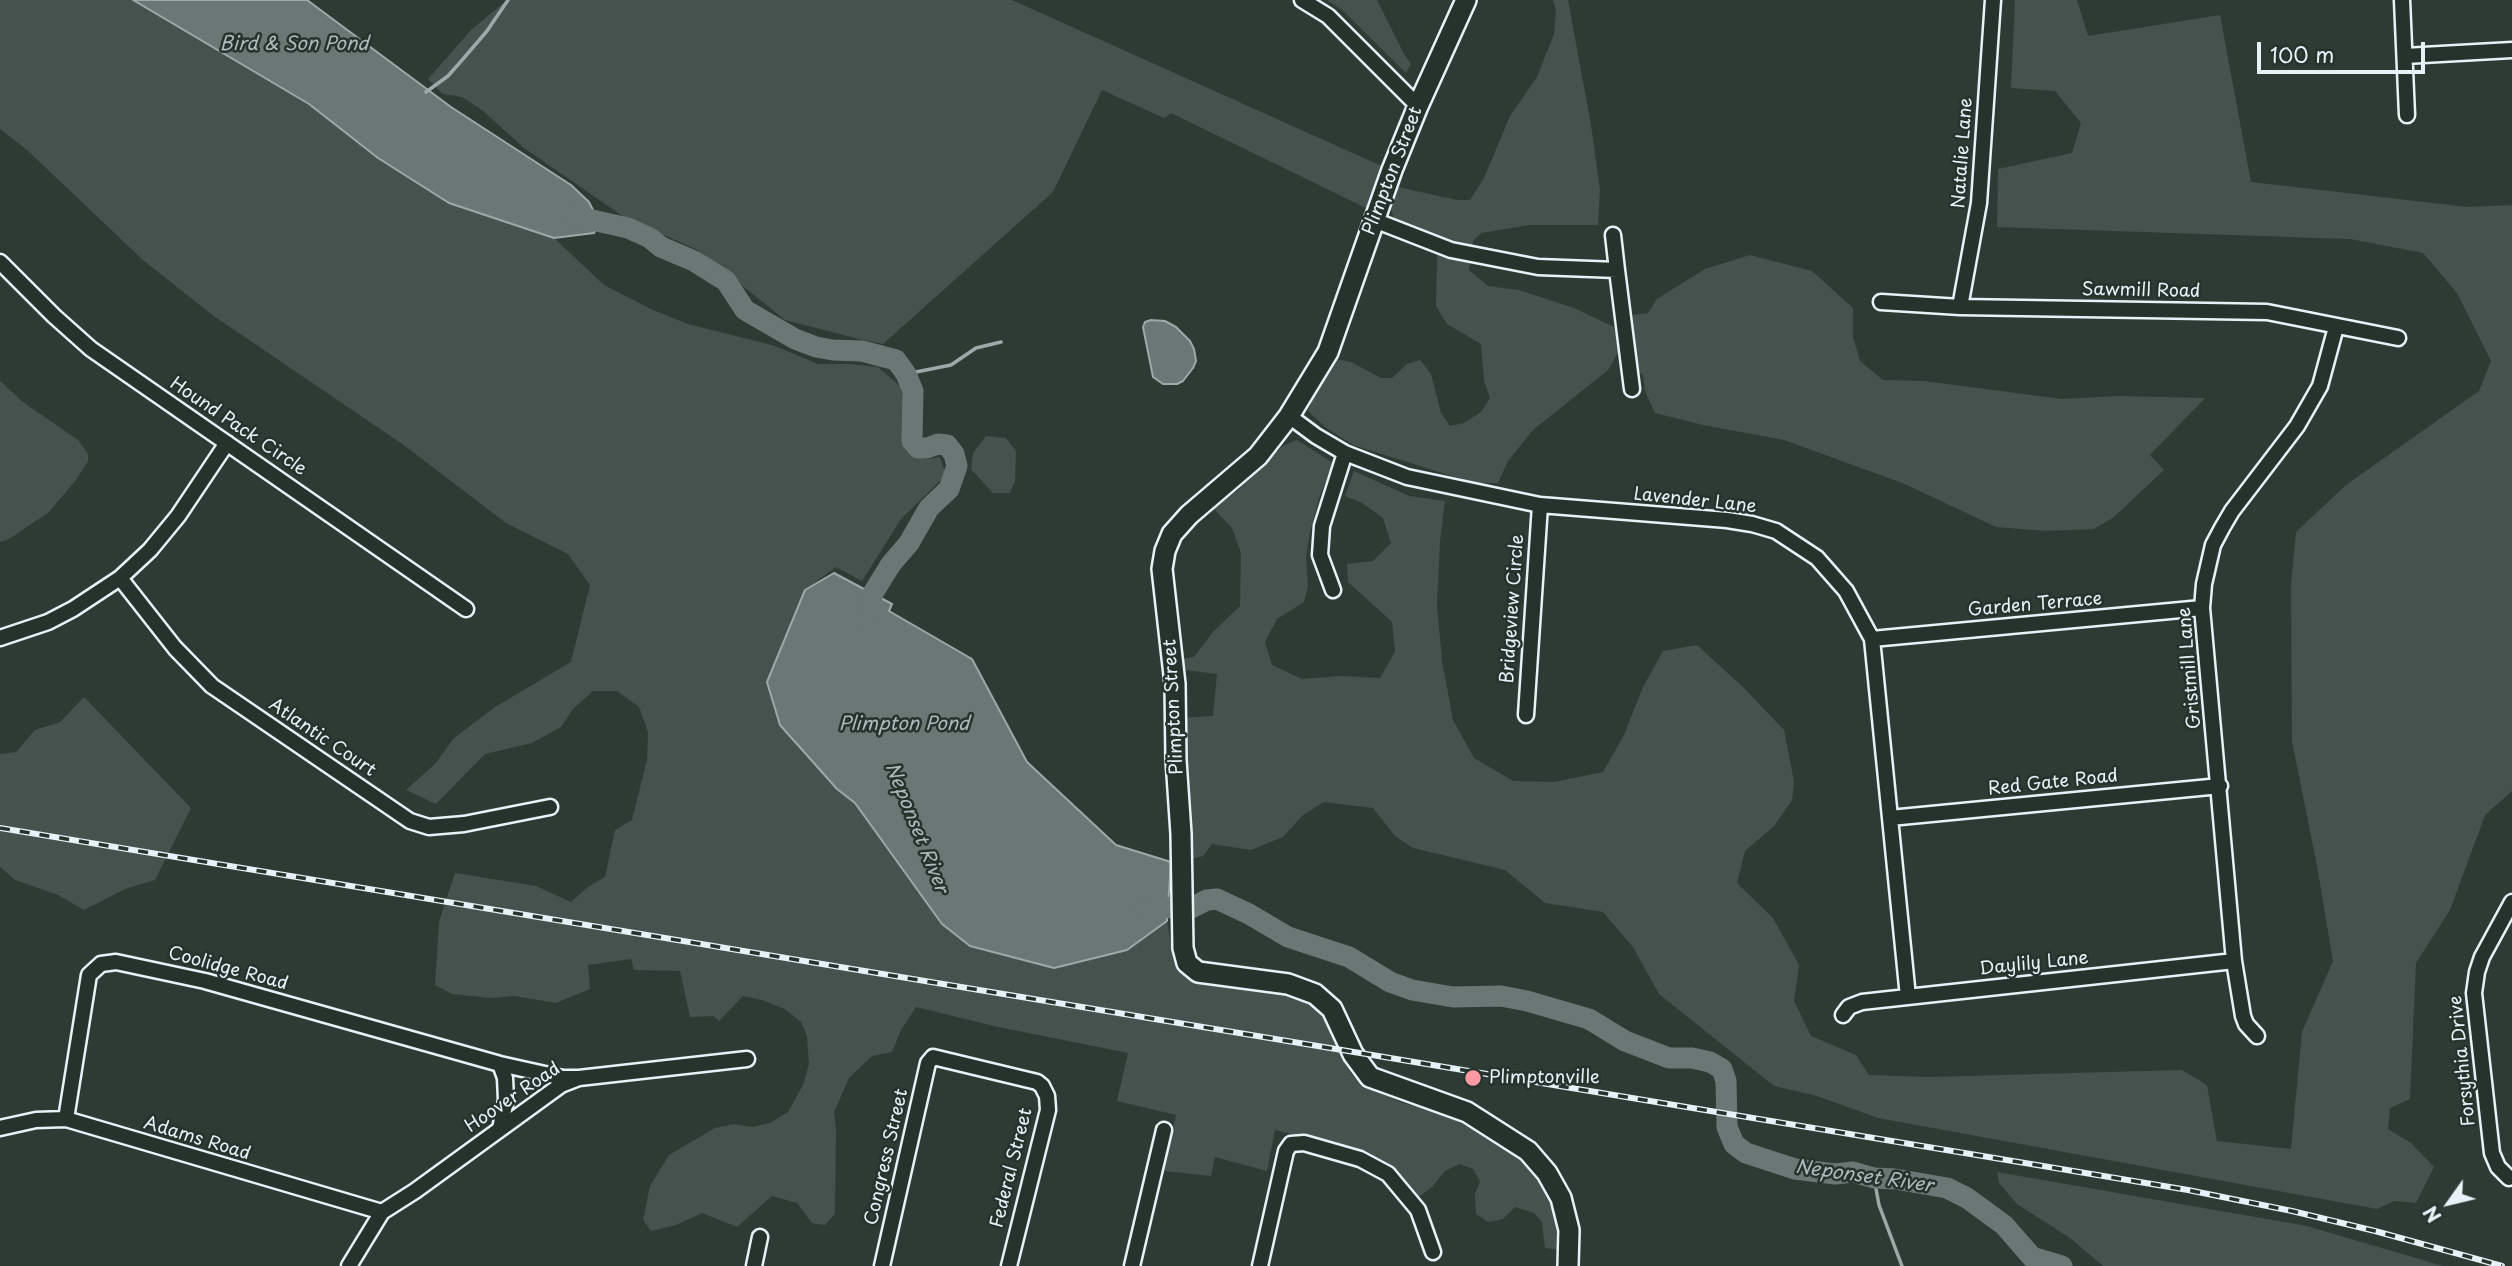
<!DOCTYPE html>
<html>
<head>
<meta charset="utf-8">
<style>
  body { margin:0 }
  #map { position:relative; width:2512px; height:1266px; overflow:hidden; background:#2e3b35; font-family:"Playpen Sans",sans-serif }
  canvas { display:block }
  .north { position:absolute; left:2414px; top:1168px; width:70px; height:70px; -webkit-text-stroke:5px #26332d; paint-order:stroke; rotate:236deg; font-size:19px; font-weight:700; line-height:28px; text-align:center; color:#e8f1f8 }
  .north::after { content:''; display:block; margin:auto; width:24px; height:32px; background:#e8f1f8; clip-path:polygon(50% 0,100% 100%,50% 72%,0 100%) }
  .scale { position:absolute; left:2257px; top:42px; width:168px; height:32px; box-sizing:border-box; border:4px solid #e8f1f8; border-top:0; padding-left:9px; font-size:21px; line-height:24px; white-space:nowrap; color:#e8f1f8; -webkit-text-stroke:5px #26332d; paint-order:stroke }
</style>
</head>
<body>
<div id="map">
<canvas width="2512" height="1266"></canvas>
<div class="north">N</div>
<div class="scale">100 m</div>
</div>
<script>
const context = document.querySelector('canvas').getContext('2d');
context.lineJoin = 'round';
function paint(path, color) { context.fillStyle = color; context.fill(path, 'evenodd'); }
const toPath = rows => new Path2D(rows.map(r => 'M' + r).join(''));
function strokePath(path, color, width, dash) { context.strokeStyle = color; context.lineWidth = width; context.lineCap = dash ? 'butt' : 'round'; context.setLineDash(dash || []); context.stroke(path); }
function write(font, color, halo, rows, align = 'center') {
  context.font = font + ' "Playpen Sans",sans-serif'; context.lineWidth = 5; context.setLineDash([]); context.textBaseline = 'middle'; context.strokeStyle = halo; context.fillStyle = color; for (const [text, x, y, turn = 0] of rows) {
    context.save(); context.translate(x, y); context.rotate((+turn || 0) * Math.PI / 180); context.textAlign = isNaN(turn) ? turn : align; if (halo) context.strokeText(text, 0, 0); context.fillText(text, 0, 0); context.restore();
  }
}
paint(toPath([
  [0,0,133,0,309,104,378,158,449,203,554,238,604,285,653,310,688,324,772,345,818,364,850,364,878,367,901,387,906,416,902,438,911,456,928,459,940,457,946,475,901,519,862,581,836,567,805,590,780,725,837,789,855,803,942,924,1157,927,1167,921,1172,950,1181,971,1192,978,1295,990,1317,1003,1330,1023,1346,1065,1353,1076,1368,1087,1400,1102,1443,1114,1477,1131,1509,1149,1530,1165,1542,1177,1561,1221,1562,1250,1545,1248,1542,1222,1534,1213,1515,1207,1503,1219,1488,1222,1476,1214,1475,1194,1480,1181,1473,1169,1460,1164,1445,1171,1432,1187,1416,1199,1401,1179,1378,1159,1356,1149,1275,1130,1267,1171,1215,1157,1211,1176,1164,1171,1176,1115,1117,1101,1128,1053,998,1027,916,1007,901,1030,892,1052,872,1056,849,1078,834,1112,836,1130,835,1214,825,1225,812,1223,797,1203,772,1196,737,1227,702,1213,676,1225,651,1231,643,1220,650,1186,669,1155,715,1128,735,1124,752,1127,770,1123,788,1112,803,1085,809,1064,807,1036,801,1022,785,1009,762,1000,743,996,719,1021,713,1016,690,1017,680,971,634,970,631,959,588,965,590,989,556,1003,514,996,491,998,452,994,435,985,439,922,455,873,536,886,571,902,588,887,605,877,615,830,632,820,647,760,648,732,639,707,617,691,593,691,573,709,561,727,532,743,485,754,436,804,406,790,435,764,454,738,495,707,571,662,590,585,568,554,506,523,405,446,211,314,143,260,27,150,0,129],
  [507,0,1012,0,1386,168,1370,210,1171,113,1164,118,1102,90,1053,192,883,344,859,339,785,320,698,250,627,219,524,148,482,110,462,97,443,94,428,79,471,30],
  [1327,0,1377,0,1404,54,1411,64,1406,73,1342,10],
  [1553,0,1568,0,1591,125,1600,190,1598,225,1530,225,1481,233,1473,241,1469,270,1488,286,1519,290,1574,308,1614,327,1619,351,1608,370,1533,430,1508,461,1498,483,1474,483,1353,445,1325,427,1308,411,1316,391,1336,359,1351,362,1381,378,1392,378,1407,364,1420,360,1431,374,1441,413,1450,426,1464,423,1481,412,1490,398,1484,380,1481,344,1447,324,1436,306,1437,256,1431,235,1394,219,1391,208,1398,187,1457,200,1470,200,1484,178,1510,116,1537,77,1554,34,1556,11],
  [2015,0,2077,0,2088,36,2220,15,2251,182,2468,207,2512,205,2512,791,2485,815,2450,910,2416,963,2410,1099,2390,1108,2388,1129,2411,1143,2434,1167,2416,1203,2394,1201,2377,1209,1878,1118,1817,1096,1774,1086,1659,994,1633,947,1603,912,1545,903,1505,870,1413,848,1395,836,1373,808,1324,802,1303,815,1283,837,1251,850,1212,844,1203,856,1192,859,1183,718,1213,716,1217,674,1185,670,1184,659,1194,657,1213,632,1240,606,1241,553,1232,528,1213,508,1238,490,1283,446,1297,440,1333,463,1320,495,1310,532,1306,557,1308,586,1304,602,1277,619,1265,642,1272,665,1302,679,1341,676,1380,678,1395,652,1392,622,1348,582,1347,564,1373,561,1391,543,1383,518,1362,503,1345,496,1354,471,1409,496,1445,501,1440,541,1437,606,1442,661,1453,720,1474,758,1513,781,1554,782,1603,772,1624,735,1643,687,1663,651,1697,645,1743,687,1784,730,1794,781,1792,800,1774,826,1745,851,1737,883,1773,918,1799,965,1794,1001,1811,1036,1856,1055,1869,1075,1930,1077,2182,1070,2207,1085,2217,1141,2291,1149,2302,1032,2333,961,2318,871,2292,741,2291,585,2296,532,2346,485,2479,391,2491,361,2457,293,2423,253,2350,239,1997,227,1998,169,2072,153,2081,123,2055,91,2011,88],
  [1750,255,1812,271,1853,308,1853,337,1860,361,1883,380,1924,381,2062,399,2120,396,2205,398,2150,455,2164,470,2114,517,2094,529,2046,531,1996,527,1905,484,1784,440,1703,425,1655,413,1645,391,1643,375,1639,372,1634,346,1633,315,1648,313,1657,299,1705,269],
  [0,381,23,402,78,440,88,454,88,461,76,480,49,512,9,539,0,542],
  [986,436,1006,438,1016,451,1015,481,1010,493,993,493,971,469,973,453],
  [84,697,191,808,155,880,125,889,84,910,58,895,15,880,0,867,0,754,16,752,35,730,60,722],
  [1997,1172,2307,1226,2443,1266,2103,1266,2070,1238,2017,1204,1999,1183]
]), '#45524e');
const water = toPath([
  [133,0,307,0,451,107,571,185,589,202,599,222,594,233,554,238,449,203,378,158,309,104,133,0],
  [1151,320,1165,321,1176,327,1190,341,1194,349,1196,361,1193,368,1183,381,1177,384,1163,384,1153,377,1143,327,1145,322,1151,320],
  [834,573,892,604,889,611,972,659,1027,762,1116,845,1171,862,1167,921,1127,950,1054,968,970,946,942,924,855,803,837,789,780,725,767,682,805,590,834,573]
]);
paint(water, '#6b7775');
strokePath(water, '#9da8a9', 2);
strokePath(toPath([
  [426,92,448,76,463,59,487,31,508,0],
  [906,374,951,365,976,348,1001,342],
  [1874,1178,1879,1205,1902,1266]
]), '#9da8a9', 3.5);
strokePath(toPath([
  [574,216,628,228,650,238,661,247,694,261,726,281,745,310,795,339,816,347,833,350,862,351,896,360,906,374,913,391,912,441,918,448,927,448,938,444,947,445,954,454,957,466,949,489,929,508,909,543,891,564,873,593,866,621],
  [1142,907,1191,908,1207,900,1217,899,1249,914,1288,937,1349,957,1390,982,1412,990,1453,997,1501,996,1527,1001,1589,1019,1625,1041,1669,1058,1692,1058,1710,1062,1722,1069,1726,1081,1727,1127,1734,1144,1746,1153,1795,1169,1835,1174,1853,1172,1874,1178,1895,1179,1947,1188,1967,1198,2004,1225,2032,1257,2062,1266]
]), '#6b7775', 21);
const street = toPath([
  [1302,0,1328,16,1418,106],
  [2402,0,2407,115],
  [2405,56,2512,50],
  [1374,220,1451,250,1538,267,1617,270,1613,235],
  [0,262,54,316,91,349,466,609],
  [1617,270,1632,389],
  [1881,302,1960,307,2267,312,2398,338],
  [1960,307,1979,203,1993,0],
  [1289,416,1316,436,1345,453,1407,477,1540,505,1727,520,1752,524,1776,531,1817,558,1846,591,1872,639,1908,997],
  [120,578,175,648,212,686,410,821,429,827,464,824,550,807],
  [1333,590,1320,555,1322,526,1345,453],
  [0,638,48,622,73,609,120,578,150,550,178,516,227,443],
  [1872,639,2202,608],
  [1526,715,1540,505],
  [1890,818,2220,786],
  [1843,1015,1849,1007,1862,1002,2234,961],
  [2257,1036,2246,1024,2243,1016,2234,961,2202,608,2204,584,2213,545,2222,528,2232,511,2297,426,2320,386,2336,327],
  [66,1119,89,975,101,964,116,962,205,981,500,1064,563,1078,579,1078],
  [0,1128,36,1120,66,1119,382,1212],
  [500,1129,506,1100,505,1078,500,1064],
  [2509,1178,2498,1167,2492,1153,2474,993,2477,972,2482,957,2512,902],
  [349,1266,382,1212,415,1191,561,1085,579,1078,747,1059],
  [754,1266,760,1237],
  [882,1266,928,1063,933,1057,1037,1082,1042,1086,1047,1096,1048,1110,1009,1266],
  [1132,1266,1164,1130],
  [1260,1266,1286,1151,1291,1144,1304,1143,1360,1159,1388,1174,1418,1210,1433,1252]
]);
const secondary = toPath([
  [1466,0,1418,106,1392,170,1328,352,1289,416,1258,456,1189,515,1172,534,1165,551,1162,569,1175,684,1176,760,1181,834,1183,948,1187,963,1198,972,1288,984,1315,994,1332,1009,1353,1054,1370,1077,1467,1112,1528,1151,1547,1173,1561,1198,1569,1230,1568,1266]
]);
strokePath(street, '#e8f1f8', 19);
strokePath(secondary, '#e8f1f8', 24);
strokePath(street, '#26332d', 14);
strokePath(secondary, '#26332d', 19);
const rail = toPath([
  [0,828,2188,1190,2292,1211,2375,1231,2502,1266]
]);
strokePath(rail, '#e8f1f8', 6);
strokePath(rail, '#26332d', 3.5, [10]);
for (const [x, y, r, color] of [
  [1473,1078,9,"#ff9aa2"]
]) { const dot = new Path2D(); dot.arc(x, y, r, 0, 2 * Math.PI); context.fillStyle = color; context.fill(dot); strokePath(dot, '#26332d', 2.5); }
write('18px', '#e8f1f8', '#26332d', [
  ["Natalie Lane",1963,153,-86],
  ["Plimpton Street",1393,171,-69],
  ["Sawmill Road",2141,291,1],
  ["Hound Pack Circle",238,427,34],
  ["Lavender Lane",1695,501,6],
  ["Garden Terrace",2035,605,-5],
  ["Bridgeview Circle",1513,609,-86],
  ["Gristmill Lane",2190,668,-95],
  ["Plimpton Street",1174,707,-93],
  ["Atlantic Court",322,738,34],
  ["Red Gate Road",2053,783,-6],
  ["Daylily Lane",2034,964,-6],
  ["Coolidge Road",228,969,15],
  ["Forsythia Drive",2463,1061,-96],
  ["Hoover Road",513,1098,-34],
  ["Adams Road",197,1139,17],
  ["Congress Street",887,1157,-77],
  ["Federal Street",1012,1168,-76]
]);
write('18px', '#e8f1f8', '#26332d', [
  ["Plimptonville",1489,1078]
], 'left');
write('italic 19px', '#b0babd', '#26332d', [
  ["Bird & Son Pond",294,45],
  ["Plimpton Pond",904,725],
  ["Neponset River",916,828,68],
  ["Neponset River",1864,1177,8]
]);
</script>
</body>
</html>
